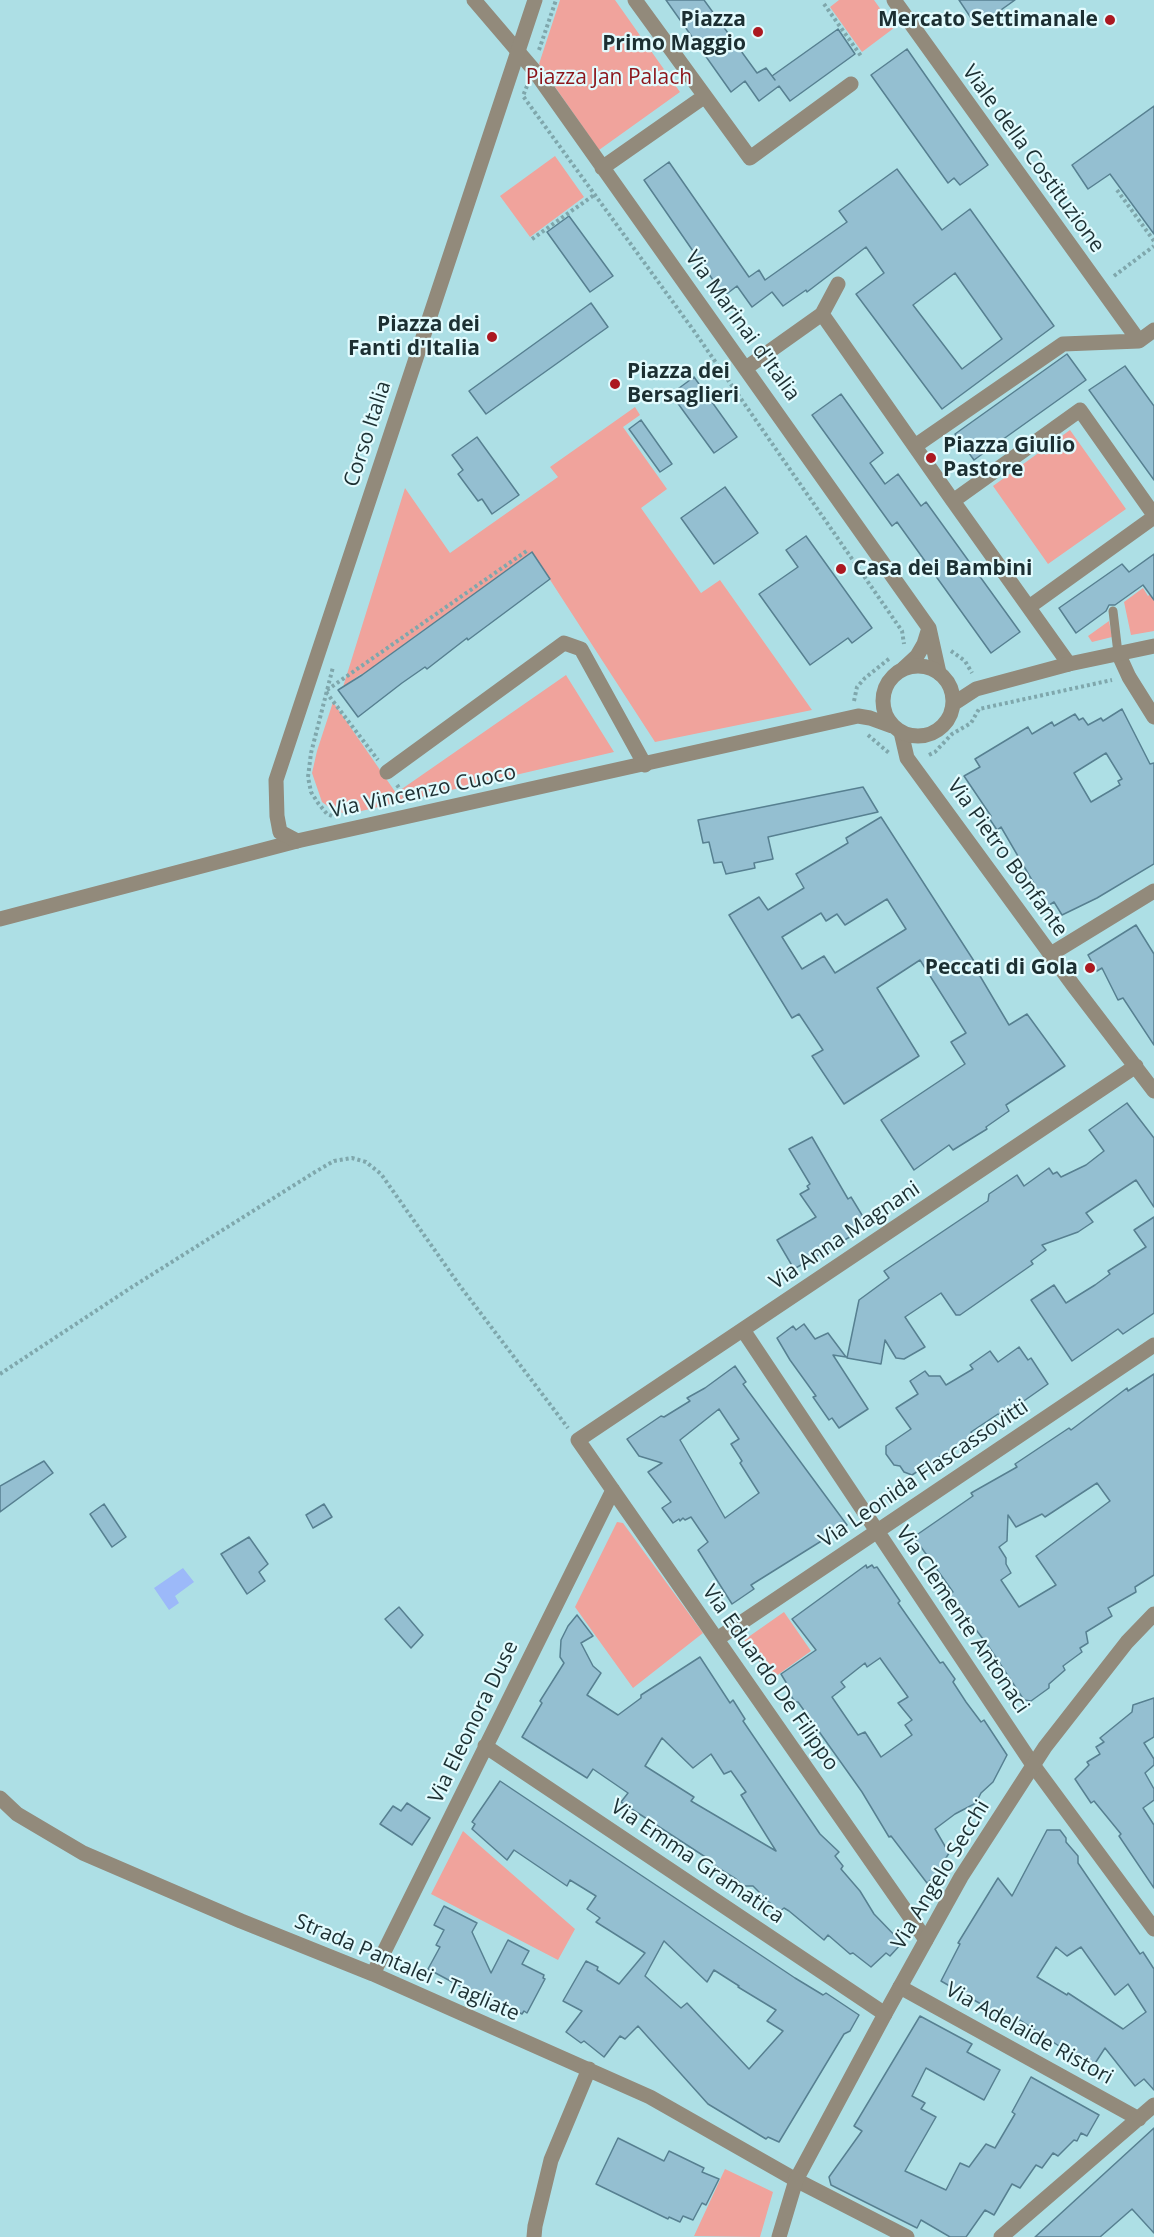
<!DOCTYPE html>
<html>
<head>
<meta charset="utf-8">
<style>
  body { margin:0 }
  canvas { display:block; background:#addfe5 }
</style>
</head>
<body>
<canvas width="1154" height="2237"></canvas>
<script>
const context = document.querySelector('canvas').getContext('2d');
context.lineJoin = 'round';
function paint(path, color) { context.fillStyle = color; context.fill(path, 'evenodd'); }
const toPath = rows => new Path2D(rows.map(r => 'M' + r).join(''));
function strokePath(path, color, width, dash) { context.strokeStyle = color; context.lineWidth = width; context.lineCap = dash ? 'butt' : 'round'; context.setLineDash(dash || []); context.stroke(path); }
function write(font, color, halo, rows, align = 'center') {
  context.font = font + ' "Open Sans",sans-serif'; context.lineWidth = 4.5; context.setLineDash([]); context.textBaseline = 'middle'; context.strokeStyle = halo; context.fillStyle = color; for (const [text, x, y, turn = 0] of rows) {
    context.save(); context.translate(x, y); context.rotate((+turn || 0) * Math.PI / 180); context.textAlign = isNaN(turn) ? turn : align; if (halo) context.strokeText(text, 0, 0); context.fillText(text, 0, 0); context.restore();
  }
}
paint(toPath([
  [560,0,615,0,680,92,599,150,539,64],
  [839,0,874,0,894,28,862,52,830,7],
  [555,156,584,197,530,237,500,196],
  [635,407,640,415,623,427,667,489,641,508,701,593,720,580,812,710,655,742,532,552,430,632,426,628,369,670,364,677,361,674,343,687,405,488,450,553,558,477,550,467],
  [1070,430,1126,509,1048,564,993,486],
  [1143,588,1148,596,1154,591,1154,631,1131,635,1124,602],
  [1109,621,1112,637,1092,642,1088,636],
  [566,675,614,752,357,812,343,813,333,810,322,802,312,773,317,751,333,702,396,793],
  [617,1522,623,1523,703,1633,633,1688,575,1607],
  [784,1612,811,1651,772,1679,744,1640],
  [463,1831,575,1929,558,1960,431,1894],
  [725,2169,773,2192,760,2237,694,2236]
]), '#f0a39c');
paint(toPath([
  [183,1568,194,1582,175,1596,179,1603,169,1610,154,1588]
]), '#9cb9f9');
const building = toPath([
  [666,0,704,0,757,73,766,68,775,80,772,76,838,29,855,54,790,101,779,86,759,101,745,81,731,92,666,0],
  [959,0,1015,0,977,27,959,0],
  [907,49,988,165,960,185,954,178,948,183,871,75,907,49],
  [1154,106,1154,234,1110,174,1088,189,1072,165,1154,106],
  [669,162,749,277,759,270,765,280,847,222,839,211,897,169,942,230,970,209,1054,326,942,409,856,294,884,273,866,247,807,292,806,290,783,306,772,292,752,307,737,286,724,296,644,180,669,162],
  [955,273,1002,339,962,369,913,305,955,273],
  [569,216,613,276,590,292,547,232,569,216],
  [591,303,608,327,486,414,469,391,591,303],
  [1067,354,1086,380,974,460,955,434,1067,354],
  [1125,366,1154,406,1154,480,1089,390,1125,366],
  [694,377,737,437,714,453,671,394,694,377],
  [841,394,883,453,870,463,885,484,898,474,921,506,926,502,1020,632,991,653,897,522,892,526,812,415,841,394],
  [641,420,672,464,660,472,629,429,641,420],
  [477,437,519,495,492,514,482,499,478,501,458,474,463,470,452,455,477,437],
  [725,487,758,533,714,564,681,518,725,487],
  [806,536,872,628,852,643,848,638,810,665,759,594,798,567,786,550,806,536],
  [532,552,550,579,468,640,467,638,427,669,425,667,402,683,358,717,338,690,362,675,532,552],
  [1154,554,1154,600,1143,585,1115,605,1109,605,1106,611,1076,633,1059,608,1122,564,1129,572,1154,554],
  [1122,709,1150,764,1154,763,1154,864,1097,898,1062,915,1054,902,1046,907,1034,889,1036,887,1001,827,997,830,989,818,991,816,964,776,980,767,975,759,1028,727,1032,734,1052,722,1054,726,1075,714,1079,720,1083,718,1088,725,1101,718,1103,721,1122,709],
  [1106,753,1122,779,1118,781,1120,785,1091,802,1074,773,1106,753],
  [863,787,878,812,768,837,773,859,754,863,755,868,726,874,722,862,714,863,709,842,703,843,698,820,863,787],
  [881,817,983,975,980,976,1009,1025,1027,1014,1065,1066,1006,1105,1009,1111,986,1127,987,1129,953,1150,949,1145,914,1170,881,1120,965,1064,951,1042,966,1033,920,960,877,988,919,1056,844,1104,812,1056,823,1050,799,1014,792,1018,729,915,759,897,768,910,804,888,796,874,848,843,846,838,881,817],
  [887,899,906,929,835,973,824,956,802,969,782,937,821,913,826,921,837,914,845,925,887,899],
  [1136,925,1154,954,1154,1045,1123,998,1118,1000,1102,968,1097,971,1088,955,1136,925],
  [1127,1103,1154,1138,1154,1207,1136,1180,1086,1213,1093,1222,1078,1232,1042,1245,1046,1250,1031,1261,1033,1264,960,1315,956,1315,941,1293,905,1317,925,1347,904,1359,896,1358,885,1340,881,1364,847,1358,859,1300,889,1278,884,1271,988,1201,989,1194,1017,1175,1024,1186,1049,1168,1053,1174,1057,1172,1061,1177,1086,1165,1104,1151,1089,1130,1127,1103],
  [812,1137,848,1199,851,1197,865,1220,866,1224,862,1230,794,1269,777,1240,816,1217,800,1194,809,1189,807,1186,810,1184,789,1149,812,1137],
  [1154,1217,1154,1313,1123,1334,1118,1329,1072,1361,1031,1300,1054,1285,1066,1303,1095,1285,1110,1274,1108,1271,1146,1247,1134,1230,1154,1217],
  [804,1324,815,1339,828,1333,846,1357,833,1355,868,1409,839,1428,832,1418,829,1420,813,1397,816,1396,790,1360,777,1338,793,1326,796,1330,804,1324],
  [1019,1347,1028,1360,1031,1358,1048,1384,1001,1417,998,1414,971,1432,973,1435,912,1475,904,1472,900,1466,894,1465,886,1454,886,1446,911,1429,896,1408,918,1394,910,1381,925,1371,929,1376,940,1376,946,1385,973,1369,970,1365,990,1351,998,1362,1019,1347],
  [735,1366,746,1382,743,1384,847,1525,751,1585,754,1589,732,1604,698,1550,708,1542,691,1517,685,1520,683,1518,680,1521,679,1519,673,1523,662,1508,671,1502,648,1472,662,1463,639,1456,627,1439,661,1416,664,1417,690,1401,687,1398,705,1388,735,1366],
  [719,1409,739,1439,731,1444,742,1461,740,1463,759,1493,725,1518,680,1440,719,1409],
  [1154,1374,1154,1575,1135,1587,1136,1592,1108,1608,1112,1616,1086,1632,1088,1643,1080,1648,1082,1652,1063,1666,1065,1670,1049,1684,1049,1688,1031,1701,1024,1700,989,1647,950,1595,953,1592,916,1540,918,1534,973,1496,971,1493,1017,1467,1015,1464,1069,1428,1071,1430,1127,1388,1128,1391,1154,1374],
  [1097,1483,1110,1501,1036,1556,1056,1585,1019,1607,1001,1580,1011,1573,1006,1564,1006,1558,999,1547,1007,1541,1008,1515,1016,1527,1042,1514,1045,1517,1097,1483],
  [44,1461,53,1473,0,1512,0,1486,44,1461],
  [104,1504,126,1537,112,1547,90,1514,104,1504],
  [324,1504,332,1517,313,1528,306,1515,324,1504],
  [249,1537,268,1564,259,1572,265,1581,247,1594,221,1554,249,1537],
  [866,1565,867,1568,872,1565,874,1568,877,1567,900,1601,898,1603,940,1663,943,1662,955,1679,953,1682,966,1702,981,1722,984,1720,1007,1755,993,1782,981,1793,976,1803,955,1814,935,1829,949,1853,935,1876,927,1883,891,1836,889,1837,862,1792,798,1702,795,1702,785,1687,787,1684,781,1674,816,1650,792,1619,866,1565],
  [880,1658,908,1697,898,1703,912,1720,905,1725,912,1735,881,1757,865,1732,858,1735,832,1697,845,1687,841,1682,865,1663,867,1667,880,1658],
  [399,1607,423,1635,411,1648,385,1619,399,1607],
  [577,1615,593,1636,581,1643,593,1666,601,1673,587,1695,618,1715,641,1698,641,1695,700,1657,730,1703,733,1700,745,1719,743,1721,820,1834,839,1852,835,1856,843,1866,841,1869,860,1891,874,1914,902,1943,890,1956,886,1953,871,1967,853,1953,850,1954,828,1935,824,1940,789,1911,784,1908,779,1912,753,1886,743,1886,736,1879,712,1864,713,1862,621,1802,628,1793,593,1769,587,1778,522,1737,542,1703,540,1701,564,1663,560,1657,561,1640,568,1626,577,1615],
  [662,1738,693,1768,711,1754,724,1774,731,1771,746,1792,741,1795,776,1851,691,1801,694,1797,645,1766,662,1738],
  [1154,1698,1154,1737,1144,1743,1154,1759,1154,1765,1145,1773,1154,1789,1154,1800,1143,1808,1154,1825,1154,1888,1119,1836,1121,1834,1094,1801,1091,1803,1075,1779,1089,1765,1087,1762,1100,1754,1096,1747,1104,1742,1100,1738,1132,1712,1133,1705,1154,1698],
  [500,1781,795,1978,823,1995,826,1993,859,2015,850,2031,844,2034,779,2142,768,2137,766,2139,708,2104,638,2026,625,2039,620,2036,604,2057,584,2041,581,2043,566,2032,582,2011,563,2001,586,1961,598,1967,597,1970,619,1984,645,1953,596,1922,600,1918,587,1909,596,1896,570,1880,567,1886,514,1850,507,1860,472,1829,475,1824,472,1822,500,1781],
  [664,1941,707,1982,714,1970,739,1986,738,1987,776,2010,767,2021,783,2031,749,2069,687,2003,681,2008,645,1976,664,1941],
  [407,1803,430,1818,412,1845,380,1824,393,1806,401,1811,407,1803],
  [1047,1830,1060,1830,1066,1838,1066,1842,1078,1856,1078,1863,1140,1954,1143,1952,1154,1969,1154,2090,1144,2079,1135,2086,1105,2048,1092,2068,1020,2020,1018,2022,1003,2013,1002,2016,993,2011,941,1981,960,1944,958,1943,998,1878,1012,1896,1047,1830],
  [1056,1947,1067,1956,1081,1947,1115,1995,1128,1984,1146,2012,1123,2029,1068,1993,1067,1995,1037,1977,1056,1947],
  [444,1906,477,1923,472,1932,491,1973,508,1940,529,1951,522,1964,544,1975,543,1978,545,1979,527,2013,524,2011,522,2014,501,2003,499,2007,428,1969,440,1947,436,1945,444,1930,434,1925,444,1906],
  [920,2016,972,2044,967,2052,1000,2070,984,2100,926,2068,912,2096,925,2103,921,2109,936,2117,905,2171,946,2190,960,2163,969,2167,986,2144,995,2148,1015,2114,1012,2112,1031,2077,1099,2115,1087,2136,1081,2133,1077,2141,1074,2140,1058,2156,1053,2153,1042,2168,1036,2165,1020,2188,1012,2184,994,2215,985,2210,966,2237,950,2237,921,2220,917,2228,831,2185,829,2177,862,2131,854,2126,920,2016],
  [1154,2128,1154,2233,1132,2209,1100,2237,1035,2237,1154,2128],
  [618,2138,664,2161,669,2151,704,2168,702,2172,719,2179,706,2205,702,2203,693,2220,683,2216,680,2222,669,2217,668,2219,596,2184,618,2138]
]);
paint(building, '#94bfd1');
strokePath(building, '#578091', 1.5);
strokePath(toPath([
  [824,4,861,56],
  [539,50,556,0],
  [527,86,523,96,694,331,902,631,904,644],
  [1117,190,1154,241],
  [532,239,594,195],
  [1114,276,1154,246],
  [951,651,965,661,972,673],
  [327,690,528,550],
  [326,692,378,760],
  [854,701,857,687,865,678,890,658],
  [868,735,889,753],
  [929,755,935,752,952,734,971,723,979,709,1112,680],
  [397,785,408,801],
  [332,816,327,814,318,803,311,792,308,777,311,753,333,667],
  [0,1374,132,1287,315,1172,334,1161,352,1158,366,1162,381,1174,460,1286,568,1428]
]), '#7fa7ac', 4, [3, 3]);
strokePath(toPath([
  [1113,611,1118,653]
]), '#928a7b', 9);
strokePath(toPath([
  [474,0,533,69,929,628,939,673],
  [635,0,750,158,851,84],
  [894,0,1139,341],
  [602,168,705,96],
  [822,314,953,501],
  [1139,341,1154,330],
  [746,368,822,314,838,284],
  [915,446,1063,344,1139,341],
  [1029,607,1154,517],
  [1118,653,1129,677,1154,717],
  [1069,664,953,501,1080,410,1154,515],
  [904,668,917,656,924,644,929,628],
  [901,732,907,758,1073,985,1154,1091],
  [387,772,564,643,581,649,645,765],
  [0,919,297,841],
  [1051,954,1154,891],
  [743,1330,1033,1765,1154,1929],
  [717,1639,1154,1345],
  [485,1746,885,2014],
  [0,1798,17,1814,83,1853,241,1921,373,1974,650,2097,796,2180,907,2237],
  [926,1940,578,1440,1136,1066],
  [373,1974,613,1490],
  [900,1987,1139,2119],
  [534,2237,535,2226,551,2160,589,2069],
  [1001,2237,1154,2105]
]), '#928a7b', 15);
strokePath(toPath([
  [535,0,276,780,277,816,280,832,297,841,858,716,870,718,892,726],
  '883 701a35 35 0 1 1 70 0a35 35 0 1 1-70 0Z',
  [953,704,976,689,1069,664,1154,646],
  [779,2237,796,2180,885,2014,961,1877,1045,1747,1127,1642,1154,1614]
]), '#928a7b', 15);
for (const [x, y, r, color] of [
  [1110,20,6,"#ac1921"],
  [758,32,6,"#ac1921"],
  [492,337,6,"#ac1921"],
  [615,384,6,"#ac1921"],
  [931,458,6,"#ac1921"],
  [841,569,6,"#ac1921"],
  [1090,968,6,"#ac1921"]
]) { const dot = new Path2D(); dot.arc(x, y, r, 0, 2 * Math.PI); context.fillStyle = color; context.fill(dot); strokePath(dot, '#e2fbfe', 2); }
write('bold 21px', '#1c2f32', '#e2fbfe', [
  ["Piazza",746,20],
  ["Primo Maggio",746,44],
  ["Mercato Settimanale",1098,20],
  ["Piazza dei",480,325],
  ["Fanti d'Italia",480,349],
  ["Piazza dei",627,372,"left"],
  ["Bersaglieri",627,396,"left"],
  ["Piazza Giulio",943,446,"left"],
  ["Pastore",943,470,"left"],
  ["Casa dei Bambini",853,569,"left"],
  ["Peccati di Gola",1078,968]
], 'right');
write('21px', '#8c151b', '#e2fbfe', [
  ["Piazza Jan Palach",609,78]
]);
write('21px', '#1c2f32', '#e2fbfe', [
  ["Viale della Costituzione",1033,159,54],
  ["Via Marinai d'Italia",742,326,54],
  ["Corso Italia",368,434,-72],
  ["Via Vincenzo Cuoco",423,792,-12],
  ["Via Pietro Bonfante",1007,858,54],
  ["Via Anna Magnani",845,1236,-34],
  ["Via Leonida Flascassovitti",924,1474,-34],
  ["Via Clemente Antonaci",962,1620,56],
  ["Via Eduardo De Filippo",770,1678,55],
  ["Via Eleonora Duse",474,1722,-64],
  ["Via Emma Gramatica",697,1862,34],
  ["Via Angelo Secchi",941,1875,-59],
  ["Strada Pantalei - Tagliate",407,1968,23],
  ["Via Adelaide Ristori",1029,2034,29]
]);
</script>
</body>
</html>
